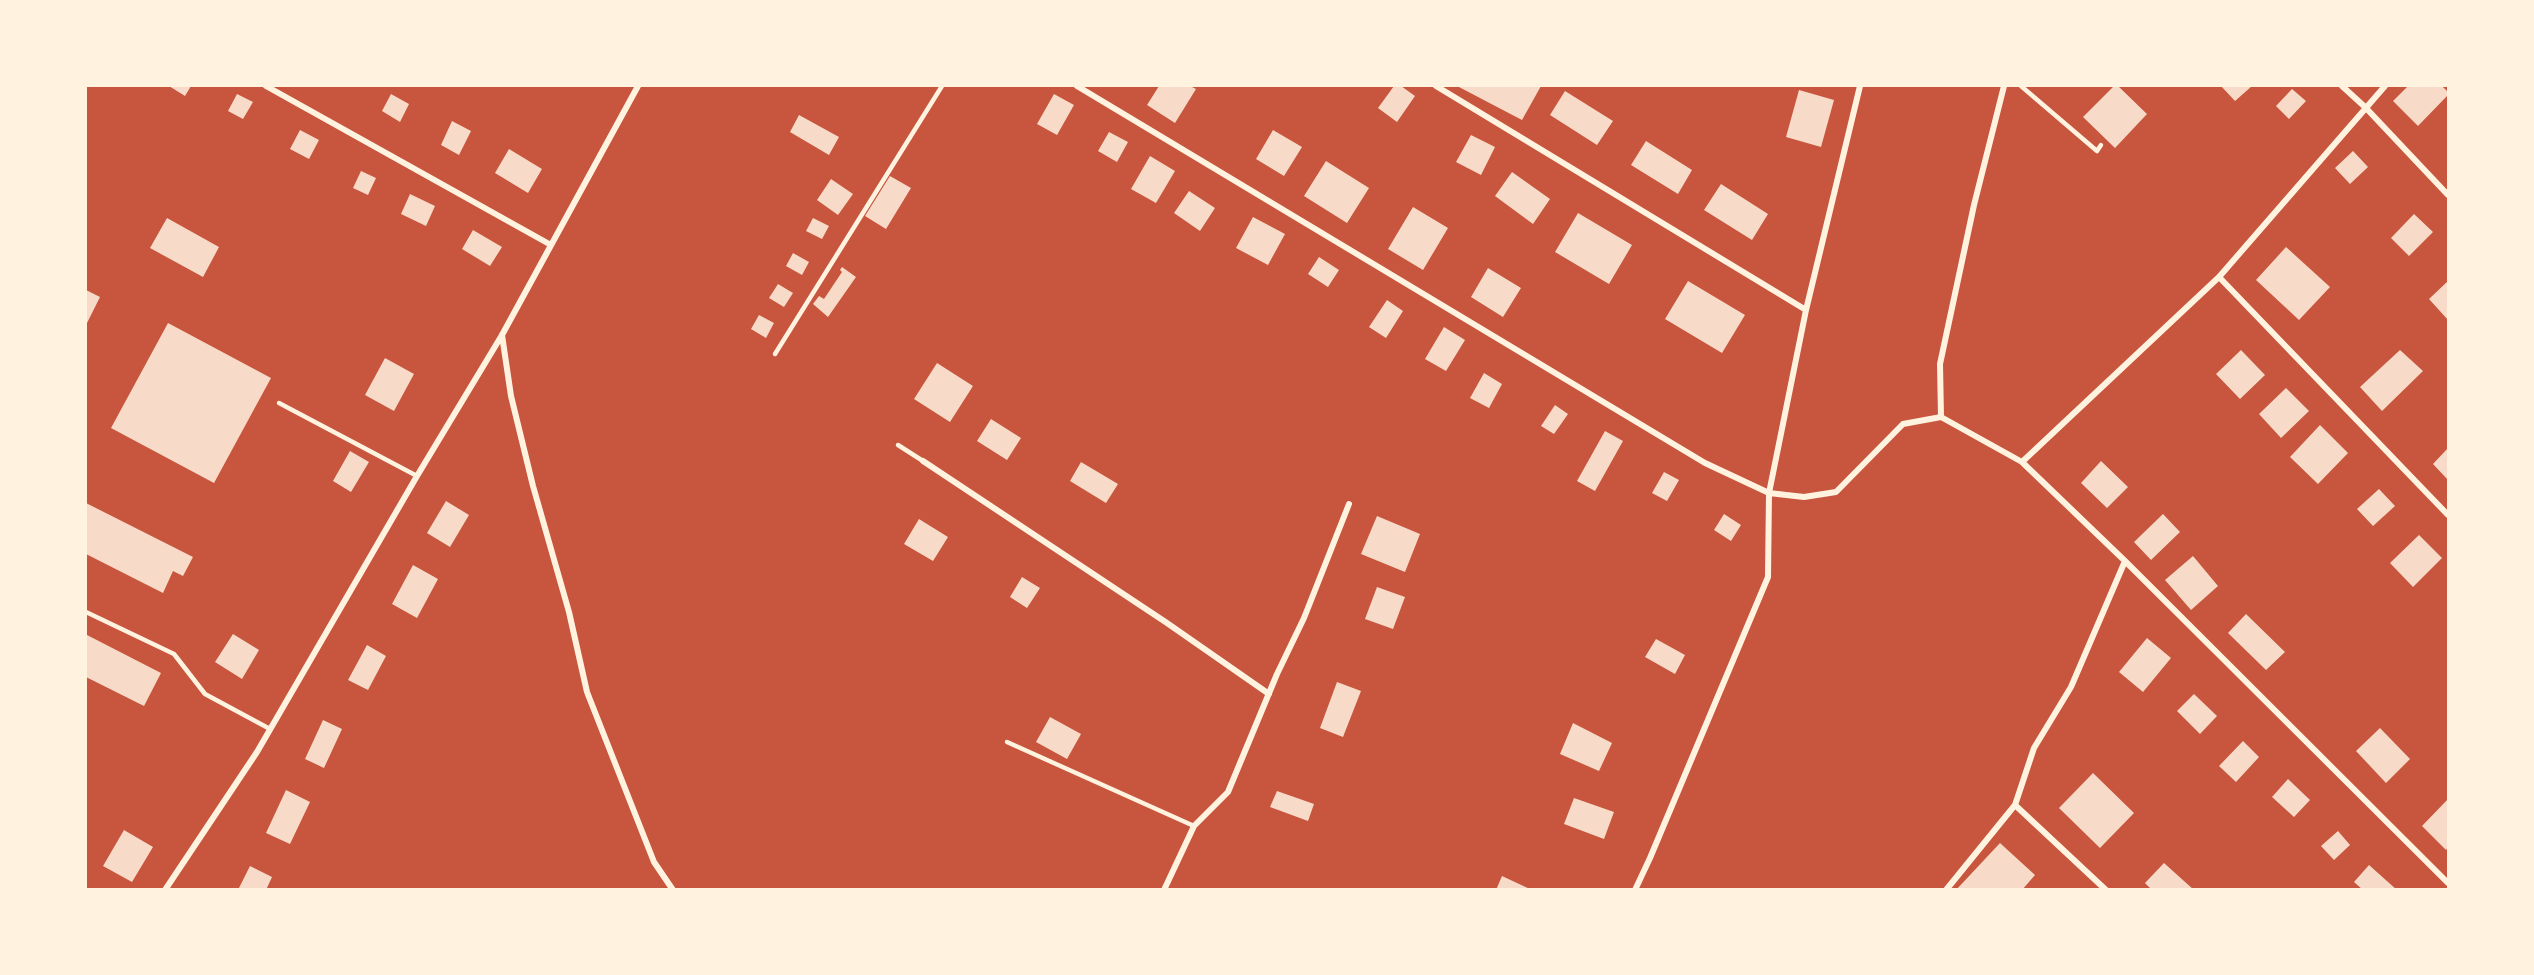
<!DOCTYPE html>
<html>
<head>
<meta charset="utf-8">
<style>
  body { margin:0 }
  #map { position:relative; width:2534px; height:975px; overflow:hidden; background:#c8553d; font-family:"Roboto Condensed",sans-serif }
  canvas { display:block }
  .frame { position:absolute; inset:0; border:87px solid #fff3e0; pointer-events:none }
</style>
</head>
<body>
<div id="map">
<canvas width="2534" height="975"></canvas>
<div class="frame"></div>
</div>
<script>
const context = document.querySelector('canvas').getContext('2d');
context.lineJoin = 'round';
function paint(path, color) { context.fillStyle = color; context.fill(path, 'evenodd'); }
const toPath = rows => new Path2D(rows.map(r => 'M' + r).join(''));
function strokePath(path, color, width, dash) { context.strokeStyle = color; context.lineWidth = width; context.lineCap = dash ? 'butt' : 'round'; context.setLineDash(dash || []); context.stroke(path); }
paint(toPath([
  [169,86,191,86,185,96],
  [1159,86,1190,86,1196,89,1175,123,1147,105],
  [1394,86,1401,86,1415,96,1397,122,1378,108],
  [1457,86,1541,86,1522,120],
  [2114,86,2118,86,2147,114,2115,148,2083,117],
  [2221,86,2252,86,2235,101],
  [2408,86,2442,86,2448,92,2448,95,2418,126,2393,101],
  [2292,89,2306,101,2289,119,2276,106],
  [1799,90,1834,100,1821,147,1786,137],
  [1565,91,1613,121,1597,145,1550,115],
  [237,94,253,102,243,119,228,111],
  [391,94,409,104,400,122,382,111],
  [1054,94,1074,105,1057,135,1037,124],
  [799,115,839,137,829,155,790,132],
  [452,121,471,131,459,155,441,145],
  [300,130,319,140,309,159,290,149],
  [1273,130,1302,147,1284,176,1256,159],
  [1109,132,1128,142,1117,162,1098,151],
  [1471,135,1495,147,1481,175,1456,162],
  [1646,141,1692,170,1678,194,1631,165],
  [509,149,542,169,528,193,495,173],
  [2353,151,2368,167,2350,184,2335,168],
  [1150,156,1175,171,1156,203,1131,189],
  [1326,161,1369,188,1347,223,1304,196],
  [361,171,376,178,368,195,353,188],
  [1512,172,1550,199,1533,224,1495,196],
  [890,176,911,188,886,229,865,216],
  [831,179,853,194,838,215,817,200],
  [1721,184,1768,214,1752,240,1704,210],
  [1189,191,1215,208,1200,231,1174,213],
  [410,194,435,206,426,226,401,214],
  [1413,207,1448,228,1423,270,1388,249],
  [1578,213,1632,245,1609,284,1555,252],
  [2414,214,2433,232,2409,256,2391,238],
  [1253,217,1285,234,1268,265,1236,248],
  [167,218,219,247,203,277,150,248],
  [813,218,829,226,822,239,806,231],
  [473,230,502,247,490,266,462,249],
  [2286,247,2330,287,2299,320,2256,280],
  [793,253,809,262,802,275,786,266],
  [1319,257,1339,270,1328,287,1308,274],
  [842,267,856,277,828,317,813,304,819,296,824,299,842,272,840,270],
  [1488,268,1521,288,1503,317,1471,297],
  [1688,281,1745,315,1722,353,1665,319],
  [2448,281,2448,320,2429,299],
  [778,284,793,293,784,307,769,298],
  [86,290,100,297,86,325],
  [1387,300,1403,311,1386,338,1369,327],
  [759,315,774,323,766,338,751,329],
  [168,323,271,378,214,483,111,428],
  [1444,327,1465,340,1446,371,1425,359],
  [2241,350,2265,375,2240,399,2216,374],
  [2400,350,2423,371,2382,411,2360,387],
  [385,358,414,374,394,411,365,395],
  [937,363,973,386,950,422,914,399],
  [1484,373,1502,384,1489,408,1470,398],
  [2286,388,2309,411,2281,438,2259,414],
  [1555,405,1568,414,1554,434,1541,426],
  [991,419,1021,438,1007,460,977,441],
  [2320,425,2348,453,2318,484,2290,457],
  [1605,431,1623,441,1595,491,1577,481],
  [2448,448,2448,480,2433,464],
  [350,451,369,462,351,492,333,481],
  [2101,461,2128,487,2107,508,2081,483],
  [1081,462,1118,484,1106,503,1070,481],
  [1664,472,1679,480,1667,501,1652,493],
  [2379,489,2395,506,2373,526,2357,509],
  [446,501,469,515,450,547,427,533],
  [86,503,193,557,183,576,173,571,163,593,86,554],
  [1724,514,1741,525,1731,541,1714,530],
  [2163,514,2180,532,2151,560,2134,542],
  [1377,516,1420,534,1405,572,1361,554],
  [919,519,948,537,933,561,904,544],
  [2419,535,2442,558,2413,587,2390,563],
  [2193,556,2218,586,2191,610,2165,580],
  [413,565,438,579,417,618,392,604],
  [1022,577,1040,588,1027,608,1010,597],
  [1377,587,1405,597,1393,629,1365,619],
  [2246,614,2285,652,2266,670,2228,633],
  [233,634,259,650,242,679,215,662],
  [87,635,161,673,144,706,86,677,86,639],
  [2147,638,2171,658,2143,692,2119,672],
  [1656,639,1685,655,1675,674,1645,657],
  [367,645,386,656,368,690,348,680],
  [1337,682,1361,691,1343,737,1320,728],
  [2194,694,2217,716,2200,734,2177,711],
  [1050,717,1081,734,1067,759,1036,742],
  [323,720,342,729,324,768,305,759],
  [1573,723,1612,743,1599,771,1560,754],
  [2380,728,2410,759,2386,783,2356,751],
  [2243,741,2259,757,2236,782,2219,766],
  [2093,773,2134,813,2100,848,2059,808],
  [2288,779,2310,800,2294,817,2272,797],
  [286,790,310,802,290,844,266,833],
  [1277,791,1314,804,1308,821,1270,807],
  [1574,798,1614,812,1604,839,1564,824],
  [2448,799,2448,847,2446,850,2422,826],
  [124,830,153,847,132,882,103,866],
  [2338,831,2350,845,2334,860,2321,846],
  [2000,843,2035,875,2022,890,1956,890],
  [2164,863,2194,890,2152,890,2145,883],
  [2369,865,2397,890,2363,890,2354,882],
  [250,866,272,877,266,890,238,890],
  [1502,876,1532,890,1496,890]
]), '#f7dbc8');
strokePath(toPath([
  [2021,86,2097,151,2101,145],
  [775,354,942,86],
  [279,403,417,476],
  [898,445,923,461],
  [86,612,174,654,205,694,270,729],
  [1007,742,1194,826]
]), '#fff3e0', 4.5);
strokePath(toPath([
  [266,86,551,245],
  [1077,86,1705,463,1769,493,1768,577,1650,858,1635,890],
  [1436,86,1806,310],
  [1860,86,1806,310,1769,493,1804,497,1836,492,1903,424,1941,417,2022,462,2125,561,2448,883],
  [2342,86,2365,107,2448,195],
  [2219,277,2448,515],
  [502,335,511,396,533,486,569,612,587,692,654,862,673,890],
  [1941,417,1940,364,1974,205,2004,86],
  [923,461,1167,623,1269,694],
  [2022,462,2219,277,2385,86],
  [2015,805,2106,890],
  [165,890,257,752,417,476,502,335,638,86],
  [1164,890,1194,826,1228,792,1277,674,1304,618,1349,504],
  [1946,890,2015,805,2034,748,2071,687,2125,561]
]), '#fff3e0', 6);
</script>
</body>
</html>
